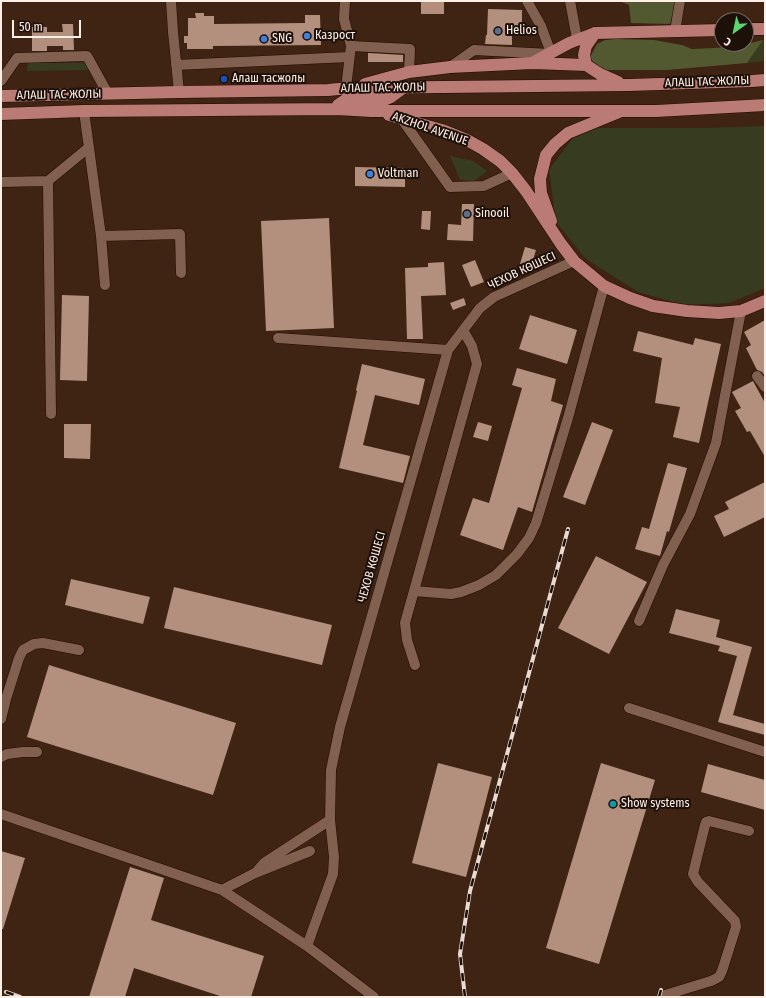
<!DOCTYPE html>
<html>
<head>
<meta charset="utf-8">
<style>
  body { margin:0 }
  #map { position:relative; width:766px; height:998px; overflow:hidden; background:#3f2313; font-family:"Fira Sans Condensed",sans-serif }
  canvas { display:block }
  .frame { position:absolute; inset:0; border:2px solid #ffefe7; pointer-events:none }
  .north { position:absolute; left:714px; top:12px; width:40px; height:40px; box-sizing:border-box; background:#1c1009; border:1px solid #776962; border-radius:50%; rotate:213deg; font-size:11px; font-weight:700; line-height:16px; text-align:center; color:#ffefe7 }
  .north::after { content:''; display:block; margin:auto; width:14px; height:18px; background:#5ad56f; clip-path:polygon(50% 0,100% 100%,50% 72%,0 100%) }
  .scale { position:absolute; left:12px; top:20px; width:69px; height:18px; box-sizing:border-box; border:2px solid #ffefe7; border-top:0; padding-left:5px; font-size:12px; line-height:14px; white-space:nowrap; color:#ffefe7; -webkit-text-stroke:3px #1c1009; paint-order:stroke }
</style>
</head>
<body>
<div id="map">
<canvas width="766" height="998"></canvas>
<div class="frame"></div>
<div class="north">С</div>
<div class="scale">50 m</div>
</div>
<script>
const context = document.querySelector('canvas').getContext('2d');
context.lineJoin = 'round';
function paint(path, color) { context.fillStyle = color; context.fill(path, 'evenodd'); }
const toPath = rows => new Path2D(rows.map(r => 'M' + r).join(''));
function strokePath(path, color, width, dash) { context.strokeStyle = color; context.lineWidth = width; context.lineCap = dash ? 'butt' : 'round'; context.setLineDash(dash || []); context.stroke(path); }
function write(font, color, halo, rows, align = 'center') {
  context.font = font + ' "Fira Sans Condensed",sans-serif'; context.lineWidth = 4; context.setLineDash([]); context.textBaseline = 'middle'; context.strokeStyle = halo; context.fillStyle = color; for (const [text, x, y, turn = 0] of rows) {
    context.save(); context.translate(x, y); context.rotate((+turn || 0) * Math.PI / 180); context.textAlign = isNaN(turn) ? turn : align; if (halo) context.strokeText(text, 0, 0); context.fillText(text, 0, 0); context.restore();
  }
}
paint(toPath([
  [763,40,765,40,765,61,747,63],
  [28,63,85,63,91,70,27,71],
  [765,126,765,288,729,303,684,305,638,292,586,259,556,222,549,170,572,139,598,128,704,128],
  [450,156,473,161,487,171,474,181,460,180]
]), '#373c20');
paint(toPath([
  [619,1,677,1,670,24,631,23,629,5],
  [616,39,654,40,682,45,692,49,735,47,763,40,747,63,667,70,606,70,594,65,590,57,597,44,605,40]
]), '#525830');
paint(toPath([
  [421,2,444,2,444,14,421,14],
  [488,9,522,10,522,27,512,26,512,45,485,44,486,35,487,35],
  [195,13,204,13,204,16,214,16,214,24,305,23,305,15,320,15,321,45,213,46,213,49,187,49,187,43,184,43,184,36,188,36,188,18,196,18],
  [62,24,73,24,74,50,63,50,63,46,47,46,47,51,32,51,32,27,47,27,47,32,63,32],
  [368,53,403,55,403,62,368,62],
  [355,167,405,168,405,187,355,186],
  [462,204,474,204,473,241,447,240,448,224,461,225],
  [422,211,431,211,430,230,421,229],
  [329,218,334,328,266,331,261,221],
  [525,247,536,250,531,267,520,264],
  [475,260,484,282,471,287,462,265],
  [444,262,446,295,421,296,423,339,407,339,405,268,428,267,428,263],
  [62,295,89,296,87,381,60,380],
  [464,298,466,305,453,310,450,303],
  [530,315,577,330,567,364,519,349],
  [765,320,765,376,762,372,757,370,746,348,751,345,744,332],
  [638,331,693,345,695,338,721,344,699,443,673,437,680,407,655,403,662,358,633,351],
  [362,364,425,379,419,405,375,395,363,445,410,456,403,483,339,468,357,391,356,390],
  [517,368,556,379,551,401,563,405,532,512,518,507,503,550,460,535,473,498,489,503,522,388,512,385],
  [753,381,765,403,765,457,750,431,747,432,735,411,741,408,732,392],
  [478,422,492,426,488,441,473,437],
  [592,422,613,430,585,505,563,497],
  [64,424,91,424,90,459,64,458],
  [668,463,687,468,669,532,667,531,660,556,635,549,642,527,649,529],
  [765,482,765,517,724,537,714,516,729,509,725,502],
  [596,556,647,582,609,654,558,628],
  [71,579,150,597,143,624,65,605],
  [174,587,332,625,322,665,164,628],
  [676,609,720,620,716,637,752,647,733,715,765,724,765,735,718,722,737,656,718,651,720,646,669,633],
  [49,665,236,723,213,795,27,737],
  [438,763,492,777,466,877,412,863],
  [601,763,655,780,599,964,546,948],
  [708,764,765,780,765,810,701,792],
  [1,851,25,858,3,929,1,929],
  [130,867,164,878,151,920,264,956,251,997,223,997,134,968,125,997,89,997]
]), '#b3907e');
const minor = toPath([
  [171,1,173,32,179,92],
  [345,1,344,19,351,46,346,88],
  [527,1,541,26,551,53],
  [570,1,577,39],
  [675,31,680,1],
  [351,46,410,49,409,72],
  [176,65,349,57],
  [450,67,474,50,550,54],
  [1,81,17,58,87,56,108,94],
  [84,111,101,236,105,285],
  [401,118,450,187,484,186,512,173],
  [48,181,51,414],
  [1,182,48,181,88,148],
  [101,236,180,234,181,273],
  [278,338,448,350],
  [757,376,765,387],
  [414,591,451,594,461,592,479,585,496,575,517,554,529,538,536,523,568,418,604,286],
  [639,621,663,565,690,514,716,443,741,311],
  [415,665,407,640,405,623,477,364,472,346,463,330],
  [629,708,765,752],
  [1,719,6,699,19,658,23,650,34,644,43,643,79,650],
  [1,757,7,754,23,752,37,752],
  [1,814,222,890,307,946,374,997],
  [258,870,264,863,330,820],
  [222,890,255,873,310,851],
  [307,946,333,874,334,857,330,820,331,770,340,727,448,350,480,308,494,297,574,261],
  [663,997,665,995,711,981,719,977,722,971,736,927,735,921,698,882,693,874,705,825,706,822,709,821,749,831]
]);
const major = toPath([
  [746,29,765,29],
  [534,62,569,43,595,33,722,30],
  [586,65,584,55,586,46,595,33],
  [365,84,409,72,450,67,533,63,586,65,600,74,618,82],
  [1,96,179,92,328,90,349,88,629,85,752,81,765,80],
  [337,109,338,105,347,99,384,100,391,97,403,88],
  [1,114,84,111,337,109,371,111,656,111,765,105],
  [389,115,445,131,467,140,483,149,500,161,512,173,526,191,561,244,574,261,604,286,630,298,653,306,687,311,719,313,741,311,765,301],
  [551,221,541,193,540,179,546,155,555,144,568,133,619,112]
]);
strokePath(minor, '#240b00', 11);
strokePath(major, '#240b00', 13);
strokePath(minor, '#81604f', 10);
strokePath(major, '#b97b74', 12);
const rail = toPath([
  [6,992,20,997],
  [465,997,460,954,470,891,568,529],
  [659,997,661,990]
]);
strokePath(rail, '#ebdad1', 4);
strokePath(rail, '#1c1009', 2.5, [8]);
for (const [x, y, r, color] of [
  [498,31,4,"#5c6f8a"],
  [307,36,4,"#3f7fe0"],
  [264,39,4,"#3f7fe0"],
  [224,79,4,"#1a4fb4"],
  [370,174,4,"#3f7fe0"],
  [467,214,4,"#5c6f8a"],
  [613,804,4,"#0f9aa8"]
]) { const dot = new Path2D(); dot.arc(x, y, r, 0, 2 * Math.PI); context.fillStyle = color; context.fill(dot); strokePath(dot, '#1c1009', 1.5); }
write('12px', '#ffefe7', '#1c1009', [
  ["Helios",506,31],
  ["Казрост",315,36],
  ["SNG",272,39],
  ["Алаш тасжолы",232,79],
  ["Voltman",378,174],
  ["Sinooil",475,214],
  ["Show systems",621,804]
], 'left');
write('12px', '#ffefe7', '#1c1009', [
  ["АЛАШ ТАС ЖОЛЫ",707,82,-2],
  ["АЛАШ ТАС ЖОЛЫ",383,88,-1],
  ["АЛАШ ТАС ЖОЛЫ",59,95,-1],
  ["AKZHOL AVENUE",430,129,19],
  ["ЧЕХОВ КӨШЕСІ",522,271,-25],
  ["ЧЕХОВ КӨШЕСІ",372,567,-74]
]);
</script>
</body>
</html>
